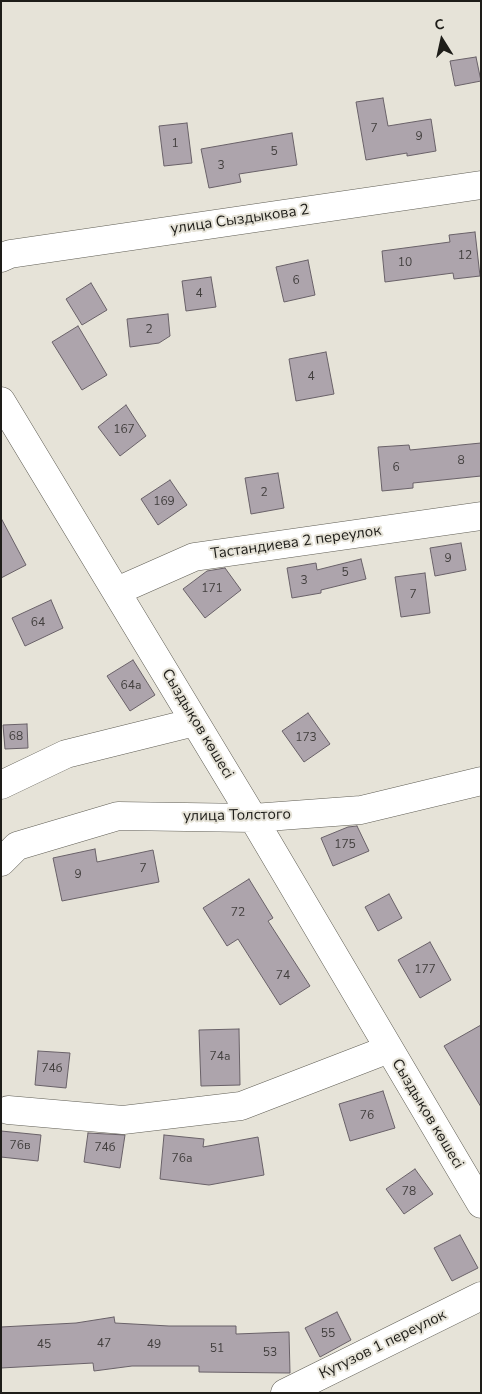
<!DOCTYPE html>
<html>
<head>
<meta charset="utf-8">
<style>
  body { margin:0 }
  #map { position:relative; width:482px; height:1394px; overflow:hidden; background:#e6e3d8; font-family:"Nunito Sans",sans-serif }
  canvas { display:block }
  .frame { position:absolute; inset:0; border:2px solid #1e1d19; pointer-events:none }
  .north { position:absolute; left:417px; top:15px; width:50px; height:50px; -webkit-text-stroke:4px #e6e3d8; paint-order:stroke; rotate:350deg; font-size:14px; font-weight:700; line-height:20px; text-align:center; color:#1e1d19 }
  .north::after { content:''; display:block; margin:auto; width:18px; height:22px; background:#1e1d19; clip-path:polygon(50% 0,100% 100%,50% 72%,0 100%) }
</style>
</head>
<body>
<div id="map">
<canvas width="482" height="1394"></canvas>
<div class="frame"></div>
<div class="north">С</div>
</div>
<script>
const context = document.querySelector('canvas').getContext('2d');
context.lineJoin = 'round';
function paint(path, color) { context.fillStyle = color; context.fill(path, 'evenodd'); }
const toPath = rows => new Path2D(rows.map(r => 'M' + r).join(''));
function strokePath(path, color, width, dash) { context.strokeStyle = color; context.lineWidth = width; context.lineCap = dash ? 'butt' : 'round'; context.setLineDash(dash || []); context.stroke(path); }
function write(font, color, halo, rows, align = 'center') {
  context.font = font + ' "Nunito Sans",sans-serif'; context.lineWidth = 4; context.setLineDash([]); context.textBaseline = 'middle'; context.strokeStyle = halo; context.fillStyle = color; for (const [text, x, y, turn = 0] of rows) {
    context.save(); context.translate(x, y); context.rotate((+turn || 0) * Math.PI / 180); context.textAlign = isNaN(turn) ? turn : align; if (halo) context.strokeText(text, 0, 0); context.fillText(text, 0, 0); context.restore();
  }
}
const building = toPath([
  [476,57,481,81,455,86,450,61,476,57],
  [383,98,388,126,431,119,436,151,407,156,407,153,366,160,356,102,383,98],
  [187,123,192,163,164,166,159,126,187,123],
  [292,133,297,165,239,174,241,182,209,188,201,149,292,133],
  [475,232,480,276,454,279,453,273,385,282,382,251,450,242,449,235,475,232],
  [308,260,315,295,284,302,276,267,308,260],
  [211,277,216,307,186,311,182,281,211,277],
  [91,283,107,310,82,325,66,299,91,283],
  [168,314,170,336,159,343,130,347,127,319,168,314],
  [78,326,107,375,82,390,52,342,78,326],
  [326,352,334,394,296,401,289,359,326,352],
  [126,405,146,436,120,456,98,427,126,405],
  [481,443,481,476,413,483,413,488,382,491,378,447,409,445,410,450,481,443],
  [278,473,284,508,251,514,245,478,278,473],
  [170,480,187,505,158,525,141,499,170,480],
  [1,518,26,565,1,578,1,518],
  [461,543,466,570,435,576,430,548,461,543],
  [361,559,366,579,321,590,321,593,292,598,287,568,316,563,317,570,361,559],
  [225,568,241,590,205,618,183,589,207,571,225,568],
  [425,573,430,613,401,617,395,577,425,573],
  [51,600,63,628,25,646,12,618,51,600],
  [133,660,155,695,130,711,107,676,133,660],
  [308,713,330,744,304,762,282,731,308,713],
  [27,724,28,748,5,749,3,725,27,724],
  [357,826,369,851,333,866,321,838,348,827,357,826],
  [95,849,97,862,153,850,159,882,62,901,53,858,95,849],
  [249,879,273,918,268,921,310,986,280,1005,238,939,227,946,203,908,249,879],
  [389,894,402,918,378,931,365,907,389,894],
  [430,942,451,980,420,998,398,960,430,942],
  [481,1025,481,1107,444,1046,481,1025],
  [239,1029,240,1085,201,1086,199,1030,239,1029],
  [38,1051,70,1053,66,1088,35,1085,38,1051],
  [383,1091,395,1128,350,1141,339,1104,383,1091],
  [1,1131,41,1135,38,1161,1,1157,1,1131],
  [88,1133,125,1135,120,1168,84,1162,88,1133],
  [164,1135,204,1139,203,1147,258,1137,264,1175,209,1185,160,1179,164,1135],
  [415,1169,433,1194,404,1214,386,1189,415,1169],
  [460,1235,478,1268,452,1281,434,1248,460,1235],
  [337,1312,351,1340,320,1357,305,1328,337,1312],
  [114,1317,115,1323,169,1326,236,1326,236,1334,289,1332,290,1373,199,1372,199,1366,132,1366,94,1371,93,1363,1,1368,1,1327,76,1323,114,1317]
]);
paint(building, '#ada4ac');
strokePath(building, '#696168', 1);
const street = toPath([
  [1,258,10,254,481,185],
  [1,401,253,818,481,1204],
  [117,591,194,557,481,516],
  [1,785,66,754,195,722],
  [1,862,17,846,118,816,253,818,361,810,481,781],
  [8,1110,123,1120,241,1106,389,1049],
  [285,1393,481,1296]
]);
strokePath(street, '#605e55', 29);
strokePath(street, '#fff', 28);
write('12px', '#423f3e', null, [
  ["7",374,129],
  ["9",419,137],
  ["1",175,144],
  ["5",274,152],
  ["3",221,166],
  ["12",465,256],
  ["10",405,263],
  ["6",296,281],
  ["4",199,294],
  ["2",149,330],
  ["4",311,377],
  ["167",124,430],
  ["8",461,461],
  ["6",396,468],
  ["2",264,493],
  ["169",164,502],
  ["9",448,559],
  ["5",345,573],
  ["3",304,581],
  ["171",212,589],
  ["7",413,595],
  ["64",38,623],
  ["64а",131,686],
  ["68",16,737],
  ["173",306,738],
  ["175",345,845],
  ["7",143,869],
  ["9",78,875],
  ["72",238,913],
  ["177",425,970],
  ["74",283,976],
  ["74а",220,1057],
  ["74б",52,1069],
  ["76",367,1116],
  ["76в",20,1146],
  ["74б",105,1148],
  ["76а",182,1159],
  ["78",409,1192],
  ["55",328,1334],
  ["47",104,1344],
  ["45",44,1345],
  ["49",154,1345],
  ["51",217,1349],
  ["53",270,1353]
]);
write('15px', '#1e1d19', '#e6e3d8', [
  ["улица Сыздыкова 2",240,220,-8],
  ["Тастандиева 2 переулок",296,543,-8],
  ["Сыздықов көшесі",197,724,59],
  ["улица Толстого",237,816,-1],
  ["Сыздықов көшесі",427,1114,59],
  ["Кутузов 1 переулок",383,1345,-26]
]);
</script>
</body>
</html>
